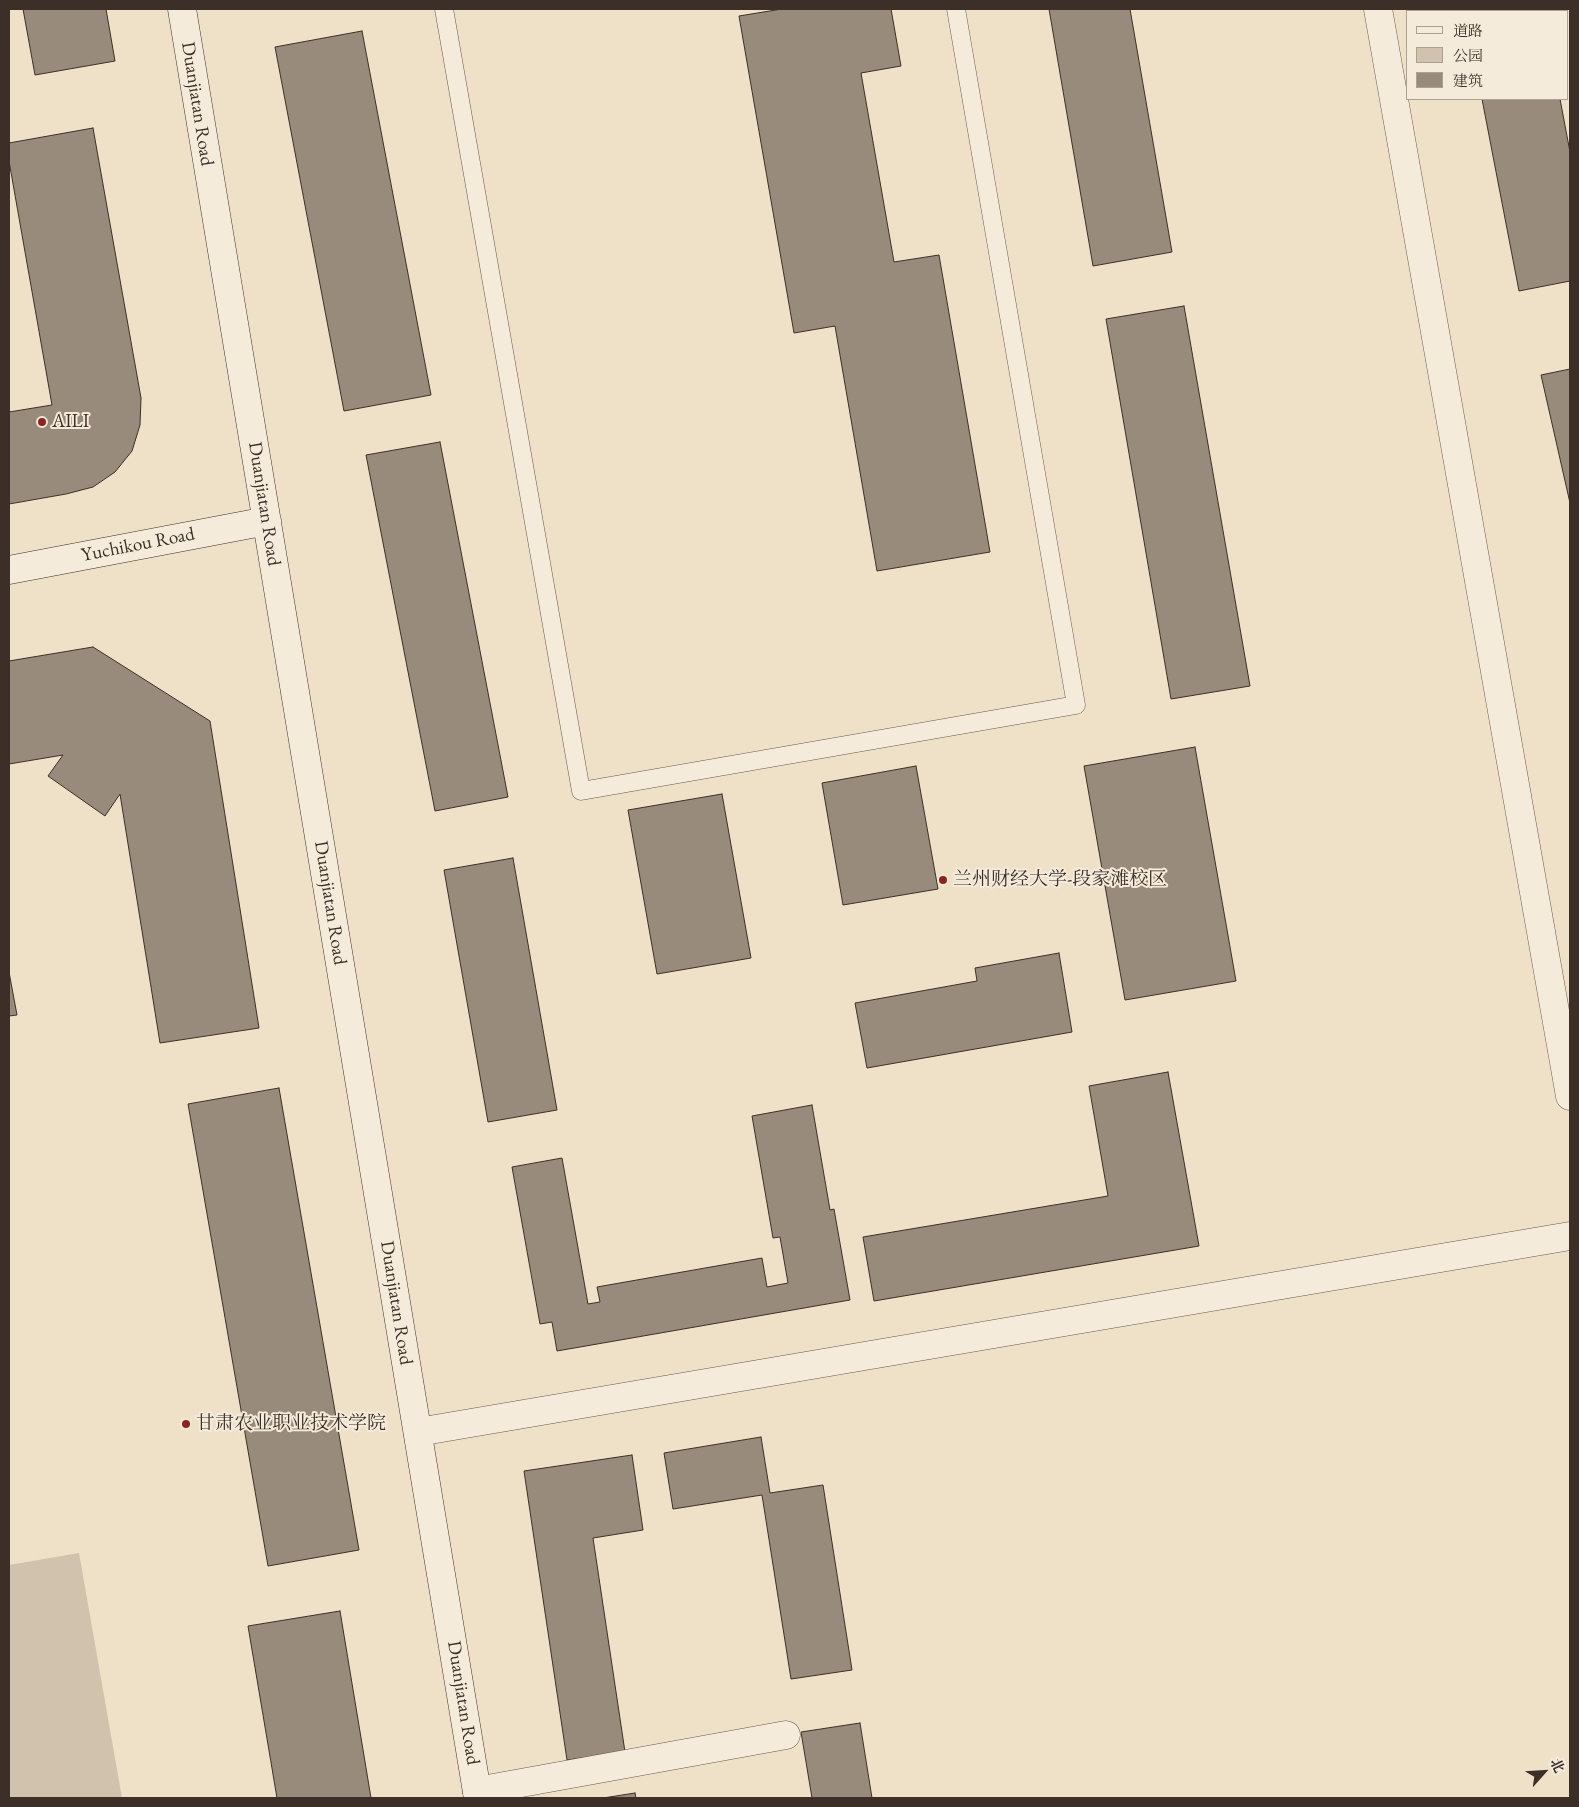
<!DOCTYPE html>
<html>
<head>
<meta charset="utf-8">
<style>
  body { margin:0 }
  #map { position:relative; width:1579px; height:1807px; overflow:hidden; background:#efe0c8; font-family:"EB Garamond","Noto Serif SC",serif }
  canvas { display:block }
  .frame { position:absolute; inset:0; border:10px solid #3c2f28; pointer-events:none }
  .legend { position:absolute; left:1406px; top:10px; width:162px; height:90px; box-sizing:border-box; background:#f5ebdb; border:1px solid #aba093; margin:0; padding:6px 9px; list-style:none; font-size:15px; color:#3c2f28 }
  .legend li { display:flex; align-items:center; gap:10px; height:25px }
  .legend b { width:25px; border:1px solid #aba093 }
  .north { position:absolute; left:1519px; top:1747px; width:50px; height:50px; -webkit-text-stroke:4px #f5ebdb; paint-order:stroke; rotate:64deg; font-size:14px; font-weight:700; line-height:20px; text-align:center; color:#3c2f28 }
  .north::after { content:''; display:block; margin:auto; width:18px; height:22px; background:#3c2f28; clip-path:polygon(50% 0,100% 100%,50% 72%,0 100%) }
</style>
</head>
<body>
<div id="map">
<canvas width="1579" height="1807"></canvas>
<div class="frame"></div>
<ul class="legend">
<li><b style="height:6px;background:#f5ebdb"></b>道路</li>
<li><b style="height:14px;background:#d1c2ad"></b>公园</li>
<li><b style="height:14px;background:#998b7b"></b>建筑</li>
</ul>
<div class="north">北</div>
</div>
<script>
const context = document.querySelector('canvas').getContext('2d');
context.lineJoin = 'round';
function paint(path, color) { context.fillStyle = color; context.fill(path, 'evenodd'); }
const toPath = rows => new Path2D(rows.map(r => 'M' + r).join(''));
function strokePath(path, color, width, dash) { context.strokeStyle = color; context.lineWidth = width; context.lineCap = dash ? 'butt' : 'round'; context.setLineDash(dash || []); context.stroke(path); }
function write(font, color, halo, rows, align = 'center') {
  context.font = font + ' "EB Garamond","Noto Serif SC",serif'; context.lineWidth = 4; context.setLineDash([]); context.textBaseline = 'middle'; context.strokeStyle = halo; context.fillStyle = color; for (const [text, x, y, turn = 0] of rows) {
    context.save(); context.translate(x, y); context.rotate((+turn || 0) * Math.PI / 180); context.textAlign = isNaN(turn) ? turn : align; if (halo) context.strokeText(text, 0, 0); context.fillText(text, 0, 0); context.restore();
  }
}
paint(toPath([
  [79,1553,122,1798,9,1798,9,1565]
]), '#d1c2ad');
const building = toPath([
  [23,9,106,9,115,61,35,75,23,9],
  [782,9,891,9,901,66,861,73,894,262,939,255,990,552,877,571,835,326,794,333,739,16,782,9],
  [1049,9,1130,9,1172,252,1093,266,1049,9],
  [1465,9,1543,9,1544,11,1466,11,1465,9],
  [362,31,431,395,344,411,275,47,362,31],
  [1482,99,1560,99,1570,152,1570,281,1519,291,1482,99],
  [93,128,141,398,140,425,132,451,115,472,93,487,66,494,9,504,9,412,52,405,9,161,9,143,93,128],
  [1184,306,1250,686,1171,699,1106,319,1184,306],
  [1570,369,1570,503,1541,375,1570,369],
  [440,442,508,797,435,811,366,455,440,442],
  [93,647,210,721,259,1028,160,1043,120,794,105,816,48,776,63,755,9,764,9,661,93,647],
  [1195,747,1236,981,1125,1000,1084,766,1195,747],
  [916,766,938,889,843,905,822,783,916,766],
  [722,794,751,958,657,974,628,810,722,794],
  [513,858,557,1110,488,1122,444,870,513,858],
  [1059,953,1072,1032,867,1068,855,1003,977,981,975,968,1059,953],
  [9,972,17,1015,9,1016,9,972],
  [1168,1072,1199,1246,874,1301,863,1237,1108,1196,1089,1086,1168,1072],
  [279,1088,359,1550,268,1566,188,1104,279,1088],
  [812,1105,830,1210,834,1209,850,1300,557,1351,552,1322,540,1324,512,1167,562,1158,588,1304,600,1302,597,1287,762,1258,767,1287,788,1283,780,1237,773,1238,752,1116,812,1105],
  [761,1437,770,1493,823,1485,852,1670,791,1679,762,1495,673,1509,664,1453,761,1437],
  [632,1455,643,1530,593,1538,625,1752,567,1760,524,1471,632,1455],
  [340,1611,371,1798,277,1798,248,1626,340,1611],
  [860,1723,872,1798,812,1798,801,1732,860,1723],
  [635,1793,636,1798,603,1798,635,1793]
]);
paint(building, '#998b7b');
strokePath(building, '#3c2f28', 1);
const lane = toPath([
  [444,9,581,791,1076,705,956,9]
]);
const street = toPath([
  [1378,9,1570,1096],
  [418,1432,1570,1236],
  [477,1791,786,1735]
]);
const secondary = toPath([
  [182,9,478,1798],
  [9,570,267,521]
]);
strokePath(lane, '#695b50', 19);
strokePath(street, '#695b50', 29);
strokePath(secondary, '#3c2f28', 29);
strokePath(lane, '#f5ebdb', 18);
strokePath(street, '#f5ebdb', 28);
strokePath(secondary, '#f5ebdb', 28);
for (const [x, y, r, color] of [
  [42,422,5,"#8f2418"],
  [943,880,5,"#8f2418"],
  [186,1424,5,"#8f2418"]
]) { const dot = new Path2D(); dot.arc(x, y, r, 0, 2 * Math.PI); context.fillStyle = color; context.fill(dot); strokePath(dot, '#f5ebdb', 2); }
write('19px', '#3c2f28', '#f5ebdb', [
  ["Duanjiatan Road",197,104,81],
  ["Duanjiatan Road",264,504,81],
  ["Yuchikou Road",138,545,-11],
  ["Duanjiatan Road",330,903,81],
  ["Duanjiatan Road",396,1303,81],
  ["Duanjiatan Road",463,1703,81]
]);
write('19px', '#3c2f28', '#f5ebdb', [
  ["AILI",52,422],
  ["兰州财经大学-段家滩校区",953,880],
  ["甘肃农业职业技术学院",196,1424]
], 'left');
</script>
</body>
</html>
